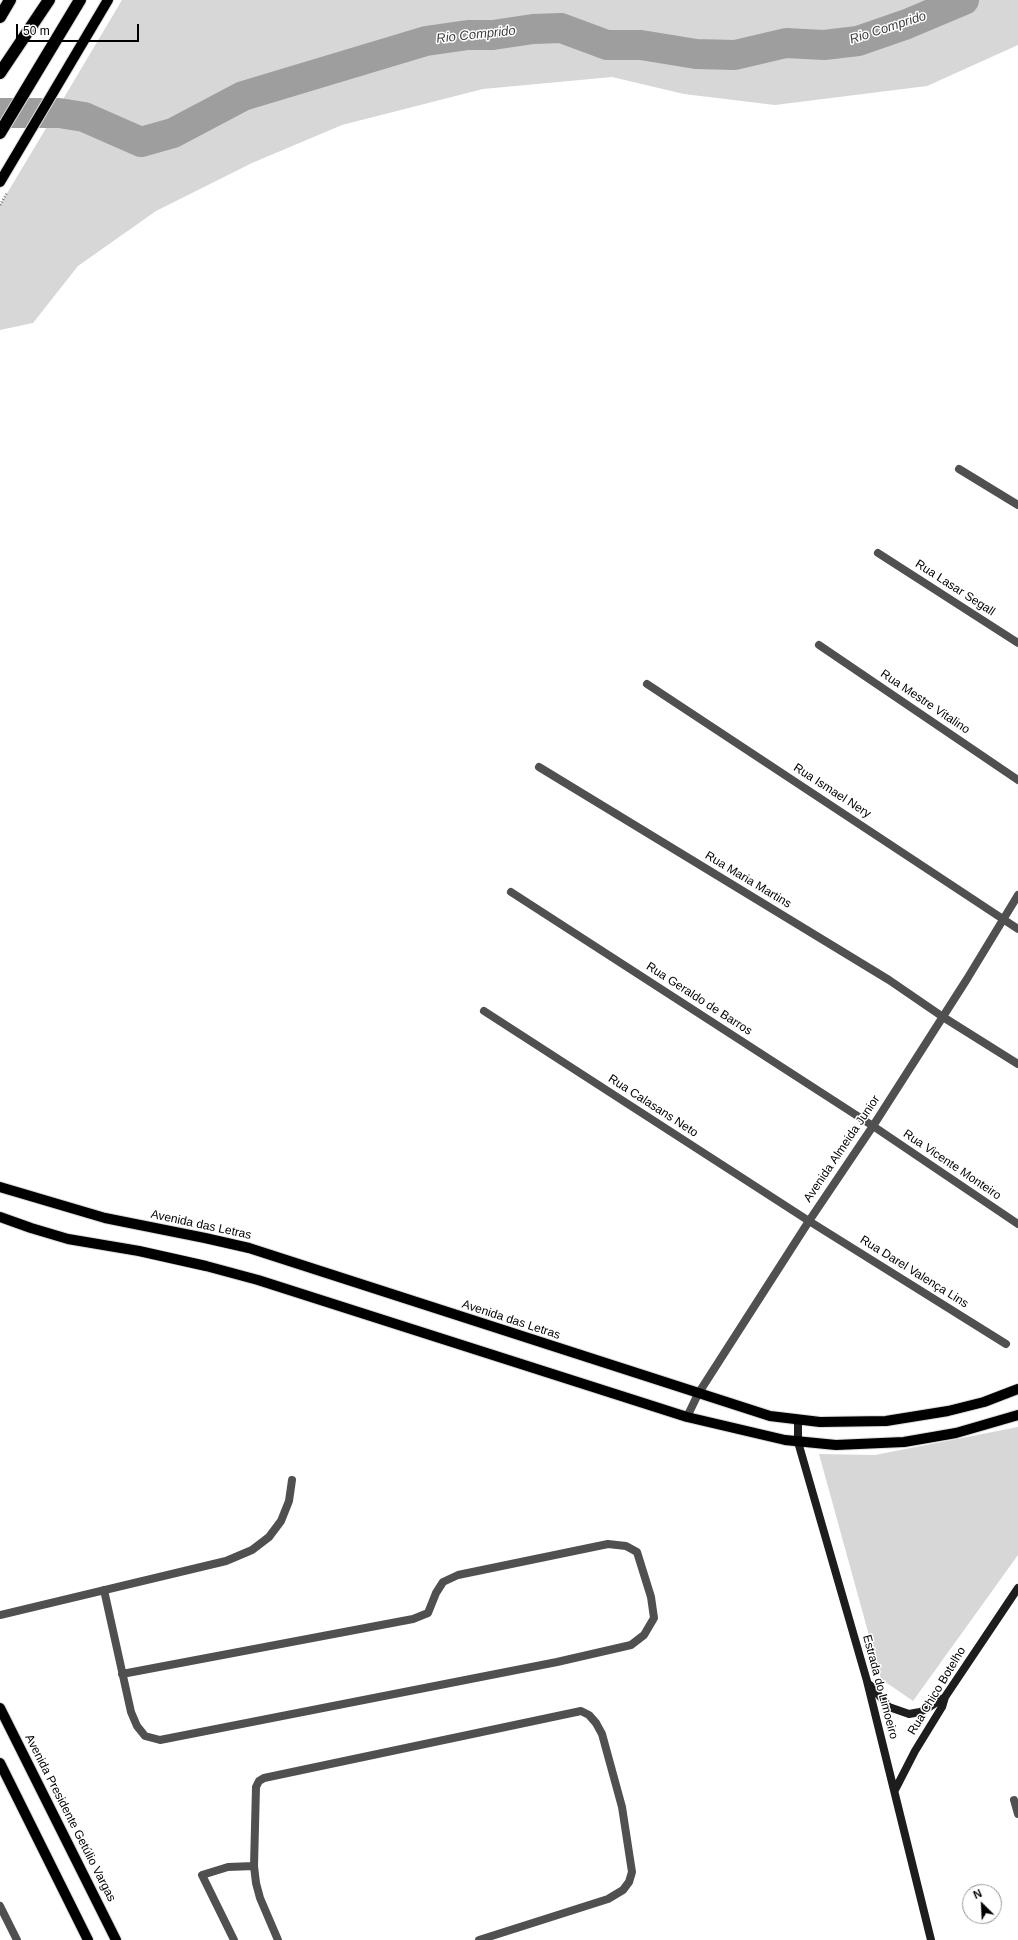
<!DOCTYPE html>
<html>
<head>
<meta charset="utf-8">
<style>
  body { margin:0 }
  #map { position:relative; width:1018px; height:1940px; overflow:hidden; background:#fff; font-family:Helvetica,sans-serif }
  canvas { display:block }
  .north { position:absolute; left:962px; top:1884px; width:40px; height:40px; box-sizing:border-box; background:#fff; border:1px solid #999; border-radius:50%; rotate:336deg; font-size:11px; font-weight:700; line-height:16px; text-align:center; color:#000 }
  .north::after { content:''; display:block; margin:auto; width:14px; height:18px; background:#000; clip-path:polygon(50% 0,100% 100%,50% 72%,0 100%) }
  .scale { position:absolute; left:16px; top:24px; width:123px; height:18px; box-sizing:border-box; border:2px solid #000; border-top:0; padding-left:5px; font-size:12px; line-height:14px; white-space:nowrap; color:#000; -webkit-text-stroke:3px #fff; paint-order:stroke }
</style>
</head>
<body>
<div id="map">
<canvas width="1018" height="1940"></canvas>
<div class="north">N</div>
<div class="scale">50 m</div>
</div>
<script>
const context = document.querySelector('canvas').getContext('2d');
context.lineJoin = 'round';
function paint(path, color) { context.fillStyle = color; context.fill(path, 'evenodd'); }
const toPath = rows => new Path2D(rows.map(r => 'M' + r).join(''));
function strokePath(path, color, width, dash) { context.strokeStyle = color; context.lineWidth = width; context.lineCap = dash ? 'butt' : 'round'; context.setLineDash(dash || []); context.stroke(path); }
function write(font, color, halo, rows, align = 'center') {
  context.font = font + ' Helvetica,sans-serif'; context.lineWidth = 3; context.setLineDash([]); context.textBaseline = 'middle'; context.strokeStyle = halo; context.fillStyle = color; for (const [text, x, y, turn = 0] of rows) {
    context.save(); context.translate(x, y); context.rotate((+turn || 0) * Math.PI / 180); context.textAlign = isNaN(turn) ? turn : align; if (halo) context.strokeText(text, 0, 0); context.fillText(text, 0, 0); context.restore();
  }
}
paint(toPath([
  [122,0,1018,0,1018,45,927,86,775,105,684,94,612,77,483,89,342,125,252,163,156,211,78,266,33,323,0,330,0,205,51,120,59,113,59,106],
  [1018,1427,1018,1555,913,1701,881,1679,819,1454,875,1455]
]), '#d7d7d7');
strokePath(toPath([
  [0,113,59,113,84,117,141,142,173,133,243,96,426,41,468,35,493,35,533,29,561,28,607,45,641,45,696,54,735,55,786,43,824,45,858,41,907,24,964,0]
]), '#9e9e9e', 30);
const primary = toPath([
  [0,182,108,0],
  [0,1187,105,1218,205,1238,249,1248,770,1416,820,1422,886,1421,948,1411,984,1402,1018,1389],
  [0,1217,31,1228,68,1239,139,1251,206,1266,258,1280,687,1417,785,1440,836,1445,904,1442,956,1433,1018,1415],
  [0,1708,116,1940],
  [0,1763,88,1940]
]);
const motorway = toPath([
  [0,17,10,0],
  [0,73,49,0],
  [0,133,80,0]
]);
strokePath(primary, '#dbdbdb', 12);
strokePath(motorway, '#dbdbdb', 14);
strokePath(toPath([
  [0,205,7,193]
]), '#727272', 2.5, [1, 2]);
strokePath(toPath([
  [104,1590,131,1712,137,1726,145,1736,160,1740,557,1662,631,1645,644,1635,654,1618,651,1597,637,1552,626,1546,608,1544,458,1575,443,1582,436,1593,428,1613,413,1619,122,1674],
  [0,1615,226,1561,252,1550,269,1537,281,1521,289,1501,292,1480],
  [254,1866,256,1787,259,1781,264,1778,581,1711,589,1715,596,1723,602,1734,622,1807,632,1872,629,1882,623,1890,608,1899,479,1940],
  [0,1906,17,1940],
  [234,1940,202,1875,228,1867,254,1866,256,1883,260,1898,278,1940]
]), '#505050', 8);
strokePath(toPath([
  [959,469,1018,505],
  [878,553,1018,643],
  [819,645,1018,780],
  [647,684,1018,929],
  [539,767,889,980,943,1017,1018,1064],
  [511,892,873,1126,1018,1224],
  [484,1011,809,1221,1006,1344],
  [687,1417,698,1394,809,1221,873,1126,967,979,1018,895],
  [1014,1800,1018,1814]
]), '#505050', 8);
strokePath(toPath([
  [798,1420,798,1442,867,1681,931,1940],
  [870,1685,889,1707,909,1714,920,1712,928,1708,945,1697],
  [895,1790,915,1751,942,1707,945,1697,1018,1588]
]), '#1d1d1d', 8);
strokePath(primary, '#000', 10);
strokePath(motorway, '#000', 12);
write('12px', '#000', '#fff', [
  ["Rua Lasar Segall",955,588,33],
  ["Rua Mestre Vitalino",925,702,34],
  ["Rua Ismael Nery",832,791,33],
  ["Rua Maria Martins",748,880,31],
  ["Rua Geraldo de Barros",699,999,33],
  ["Rua Calasans Neto",653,1106,33],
  ["Avenida Almeida Junior",842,1149,-56],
  ["Rua Vicente Monteiro",952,1165,34],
  ["Avenida das Letras",201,1225,12],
  ["Rua Darel Valença Lins",914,1272,32],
  ["Avenida das Letras",511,1320,18],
  ["Estrada do Limoeiro",880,1687,75],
  ["Rua Chico Botelho",937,1691,-59],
  ["Avenida Presidente Getúlio Vargas",70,1818,63]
]);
write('italic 13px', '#3f3f3f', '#fff', [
  ["Rio Comprido",888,28,-18],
  ["Rio Comprido",476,35,-6]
]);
</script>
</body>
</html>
